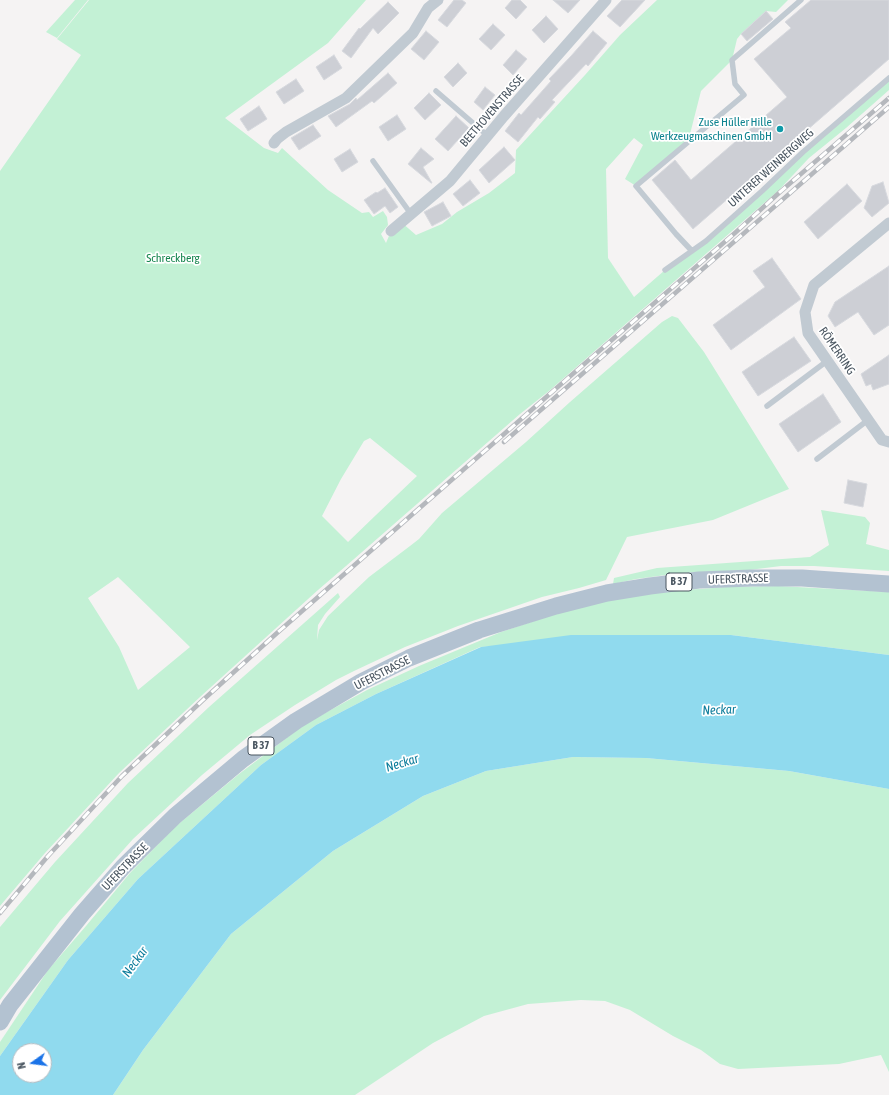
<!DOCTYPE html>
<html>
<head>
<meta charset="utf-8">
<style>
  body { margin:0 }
  #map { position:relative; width:889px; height:1095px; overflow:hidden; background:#f5f3f3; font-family:"Asap Condensed",sans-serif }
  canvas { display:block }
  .north { position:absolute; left:12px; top:1043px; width:40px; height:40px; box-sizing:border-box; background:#fff; border:1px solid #b7bbc0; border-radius:50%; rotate:256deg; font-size:11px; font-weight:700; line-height:16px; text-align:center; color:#4a5661 }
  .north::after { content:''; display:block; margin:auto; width:14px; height:18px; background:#1a73e8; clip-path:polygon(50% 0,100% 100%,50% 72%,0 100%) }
</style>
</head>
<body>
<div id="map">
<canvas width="889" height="1095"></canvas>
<div class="north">N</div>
</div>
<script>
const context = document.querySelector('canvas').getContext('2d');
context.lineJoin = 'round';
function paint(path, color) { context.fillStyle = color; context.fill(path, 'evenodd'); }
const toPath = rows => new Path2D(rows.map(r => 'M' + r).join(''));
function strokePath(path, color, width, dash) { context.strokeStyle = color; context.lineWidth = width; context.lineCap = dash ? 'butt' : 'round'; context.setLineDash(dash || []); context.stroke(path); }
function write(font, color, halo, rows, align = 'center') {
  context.font = font + ' "Asap Condensed",sans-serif'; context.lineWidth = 3.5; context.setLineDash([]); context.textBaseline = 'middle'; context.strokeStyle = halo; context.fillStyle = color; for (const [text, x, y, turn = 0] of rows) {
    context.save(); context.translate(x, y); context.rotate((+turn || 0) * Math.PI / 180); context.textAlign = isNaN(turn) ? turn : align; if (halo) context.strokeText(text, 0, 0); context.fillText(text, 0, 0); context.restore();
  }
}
paint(toPath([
  [75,0,88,0,57,38,46,32],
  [89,0,366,0,328,43,225,118,264,148,278,153,282,148,328,190,362,213,369,212,373,217,383,211,387,217,388,225,381,234,386,243,391,231,401,222,416,235,442,224,457,212,489,193,515,173,516,150,585,75,620,35,657,0,788,0,776,12,766,11,741,34,737,39,732,60,701,91,688,142,636,186,625,179,643,145,634,138,606,169,608,258,634,297,665,270,706,241,887,80,889,82,889,90,846,128,809,158,779,190,549,391,520,414,346,566,318,590,200,697,119,773,45,853,0,906,0,171,81,55,57,39],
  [370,438,417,476,376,515,348,542,322,516,341,479,364,441],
  [118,577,190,647,138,690,119,647,88,598],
  [672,316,678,318,704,352,789,489,713,520,627,537,606,580,579,588,542,597,458,626,405,647,354,671,336,680,295,705,250,735,202,775,133,839,60,921,0,1000,0,927,55,862,128,783,209,707,338,593,340,597,325,614,318,625,317,640,319,630,328,616,369,577,410,546,419,539,442,513,526,442,570,402,662,322],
  [821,510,865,517,870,523,866,544,889,550,889,571,814,566,781,566,749,570,681,573,636,579,613,584,614,578,657,568,810,557,829,545],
  [779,586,889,592,889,655,731,635,480,647,376,694,316,725,261,765,138,879,68,960,0,1056,0,1042,48,970,86,926,130,873,176,826,239,774,305,724,367,690,419,666,501,632,588,603,658,592,726,587],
  [573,757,646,758,789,771,889,789,889,1072,881,1055,839,1064,738,1069,720,1064,701,1050,673,1036,630,1010,605,1001,581,1000,528,1004,484,1016,433,1043,355,1095,113,1095,143,1050,231,934,333,851,423,796,486,771]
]), '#c3f1d5');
paint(toPath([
  [571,635,731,635,889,655,889,789,789,771,646,758,573,757,486,771,423,796,333,851,231,934,143,1050,113,1095,0,1095,0,1056,68,960,138,879,261,765,316,725,376,694,481,647],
  [20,1051,44,1051,44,1075,20,1075]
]), '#90daee');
const building = toPath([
  [454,0,462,0,466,3,447,27,438,20,454,0],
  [512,0,520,0,527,7,516,19,505,8,512,0],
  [553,0,580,0,568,13,553,0],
  [622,0,645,0,620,27,607,16,622,0],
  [811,0,889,0,889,59,693,229,652,180,675,160,691,180,787,97,754,59,791,28,785,22,811,0],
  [388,2,399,13,378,34,373,28,351,58,342,51,359,28,360,29,388,2],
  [766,11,773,19,747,41,741,34,766,11],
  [546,16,558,29,544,43,532,30,546,16],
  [493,24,505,35,491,50,479,39,493,24],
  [426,31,439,42,424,60,411,49,426,31],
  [593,31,607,43,588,66,586,64,552,100,555,102,540,119,538,117,518,142,505,131,519,113,521,115,551,81,549,79,571,56,593,31],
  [516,50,527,59,513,75,503,65,516,50],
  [334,55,342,68,324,80,316,67,334,55],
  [458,63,467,73,453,87,444,77,458,63],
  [388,73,397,83,374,103,372,101,336,127,328,116,350,104,356,98,357,100,388,73],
  [296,79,304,91,284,104,276,92,296,79],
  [485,87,495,95,483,110,474,102,485,87],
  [429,93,441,105,425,120,414,108,429,93],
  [259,106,267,119,248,131,240,119,259,106],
  [397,115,406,129,388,141,379,127,397,115],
  [456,116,469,128,448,151,435,139,456,116],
  [313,125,321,136,299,150,291,138,313,125],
  [504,147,515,160,489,183,479,170,504,147],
  [421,148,434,159,423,167,432,183,431,183,408,164,421,148],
  [350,149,358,162,342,172,334,159,350,149],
  [470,180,480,193,463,206,453,194,470,180],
  [883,182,889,203,872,217,864,208,872,186,883,182],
  [847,184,862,201,818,239,804,222,847,184],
  [385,188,398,207,390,213,385,206,374,214,364,200,376,192,377,193,385,188],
  [443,202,451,216,432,226,424,212,443,202],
  [772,258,801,299,731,350,713,325,765,287,753,271,772,258],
  [889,266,889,325,874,335,858,312,835,327,828,316,835,302,889,266],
  [794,337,811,361,758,396,742,372,794,337],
  [889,355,889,384,873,390,871,384,866,386,861,374,889,355],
  [823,394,841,422,798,452,779,424,823,394],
  [848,480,867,484,863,507,844,503,848,480]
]);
paint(building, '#cdcfd5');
strokePath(building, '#d7d9de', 1);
strokePath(toPath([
  [436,91,488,136],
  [373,161,411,214],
  [692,251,676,234,636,186,744,95,735,84,732,60,801,0],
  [665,270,706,241,762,191,803,152,889,78],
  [767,406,827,361],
  [817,459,868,420]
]), '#c1cad2', 5.5);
strokePath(toPath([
  [274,143,277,139,286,132,346,98,413,33,428,8,438,0],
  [889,223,814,285,805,312,808,333,882,440,889,442],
  [391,231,450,181,504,116,606,0]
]), '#c1cad2', 11);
strokePath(toPath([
  [0,1022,10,1005,82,914,123,867,175,816,243,759,296,721,361,682,409,658,479,630,556,606,607,593,650,586,699,580,752,578,802,578,889,584]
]), '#b3c2d1', 17);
const rail = toPath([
  [504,442,889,107],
  [0,913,48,856,122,776,203,700,277,633,552,392,736,232,780,192,889,98]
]);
strokePath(rail, '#b5b8bd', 4.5);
strokePath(rail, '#fff', 3, [9]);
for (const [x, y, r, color] of [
  [780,129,4,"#0f9aa8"]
]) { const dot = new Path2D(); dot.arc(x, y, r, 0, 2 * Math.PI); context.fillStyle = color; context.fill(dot); strokePath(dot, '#fff', 1.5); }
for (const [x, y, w] of [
  [679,582,26],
  [261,746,26]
]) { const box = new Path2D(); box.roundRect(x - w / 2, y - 9, w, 18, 3); context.fillStyle = '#fff'; context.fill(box); strokePath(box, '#4a5661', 1); }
write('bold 11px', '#4a5661', null, [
  ["B 37",679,582],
  ["B 37",261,746]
]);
write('12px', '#4a5661', '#fff', [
  ["BEETHOVENSTRASSE",492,111,-49],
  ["UNTERER WEINBERGWEG",771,168,-42],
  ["RÖMERRING",837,351,56],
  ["UFERSTRASSE",738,579,-2],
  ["UFERSTRASSE",382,673,-27],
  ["UFERSTRASSE",125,867,-46]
]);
write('12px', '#0d838f', '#fff', [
  ["Zuse Hüller Hille",772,122],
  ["Werkzeugmaschinen GmbH",772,136]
], 'right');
write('12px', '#17864f', '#fff', [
  ["Schreckberg",173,258]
]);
write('italic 13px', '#0c7c9b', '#fff', [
  ["Neckar",719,710,-2],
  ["Neckar",402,763,-17],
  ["Neckar",135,962,-54]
]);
</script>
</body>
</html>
